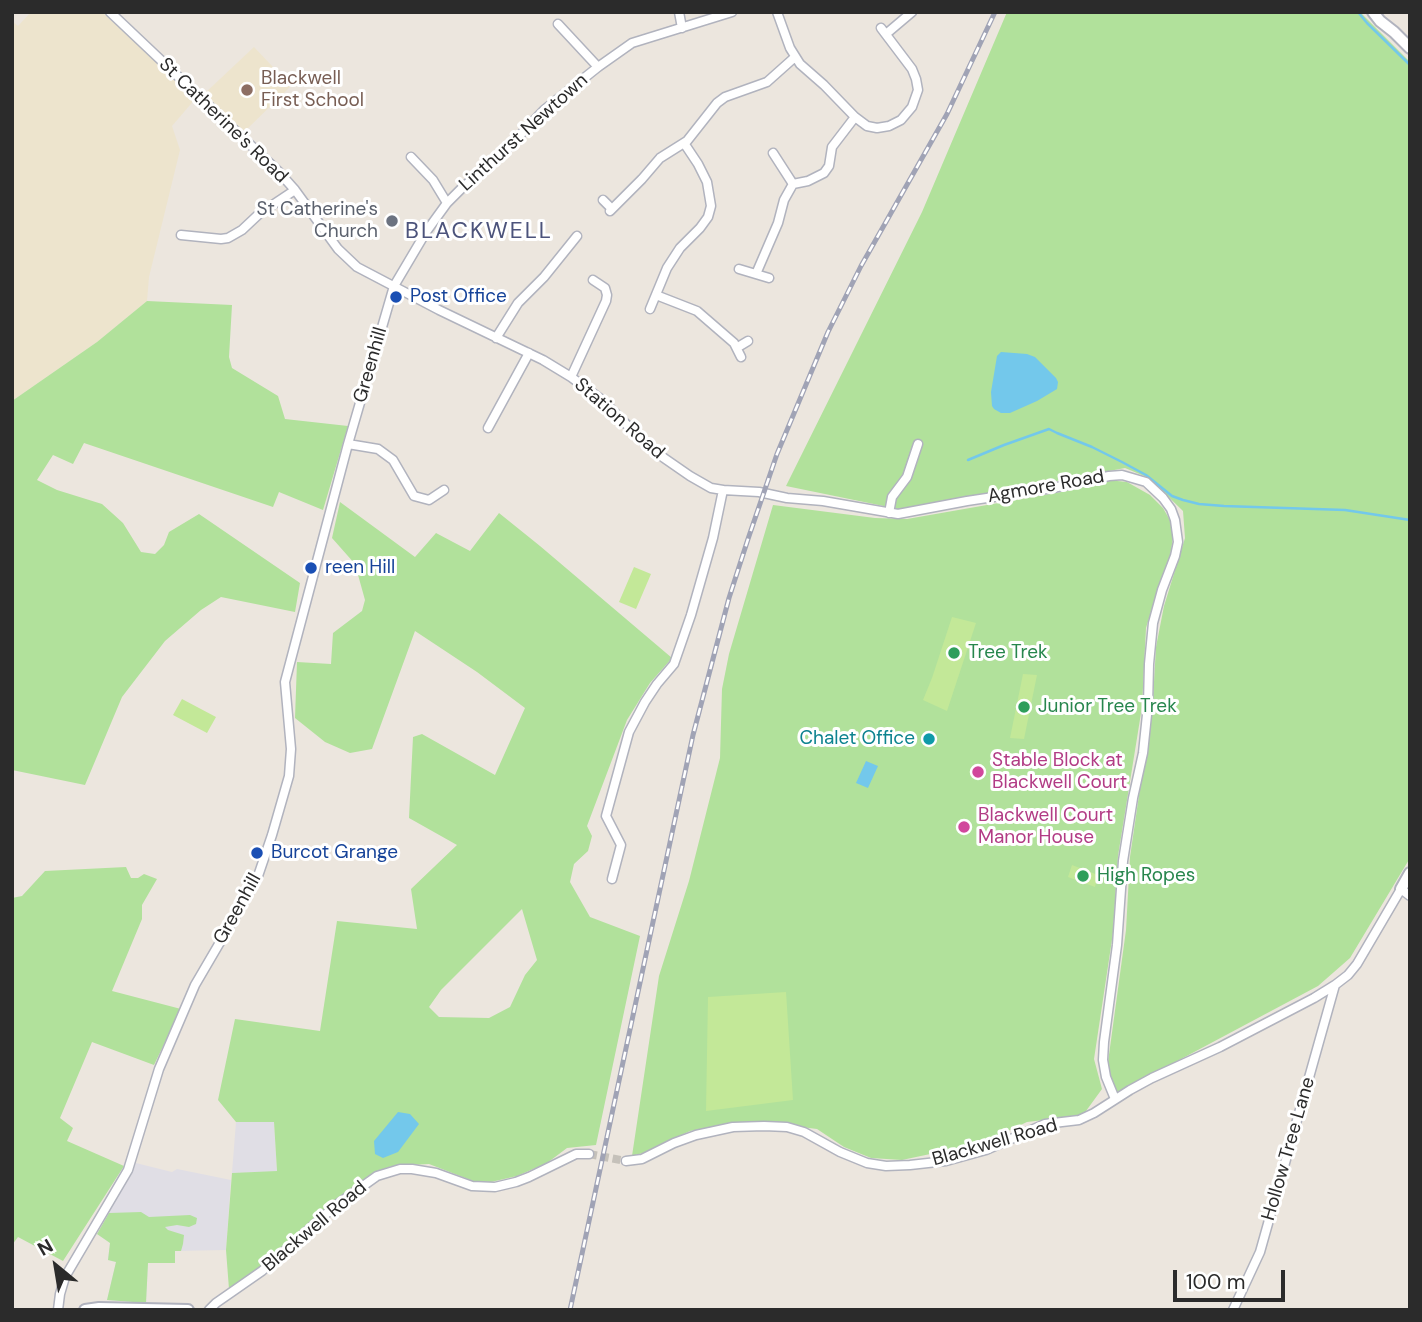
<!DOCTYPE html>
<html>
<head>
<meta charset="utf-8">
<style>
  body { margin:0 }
  #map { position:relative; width:1422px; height:1322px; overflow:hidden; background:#ece6de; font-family:"DM Sans",sans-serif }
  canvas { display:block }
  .frame { position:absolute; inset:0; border:14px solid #2b2b2b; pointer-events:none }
  .north { position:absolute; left:21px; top:1231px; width:70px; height:70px; -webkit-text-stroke:5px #fff; paint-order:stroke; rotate:330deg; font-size:19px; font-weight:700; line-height:28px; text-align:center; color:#2b2b2b }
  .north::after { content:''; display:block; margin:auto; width:24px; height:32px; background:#2b2b2b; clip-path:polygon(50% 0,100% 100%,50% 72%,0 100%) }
  .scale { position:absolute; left:1173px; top:1270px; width:112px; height:32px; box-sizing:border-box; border:4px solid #2b2b2b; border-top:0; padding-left:9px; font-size:21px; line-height:24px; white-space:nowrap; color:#2b2b2b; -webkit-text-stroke:5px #fff; paint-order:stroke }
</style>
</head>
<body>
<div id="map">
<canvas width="1422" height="1322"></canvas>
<div class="frame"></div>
<div class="north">N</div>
<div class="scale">100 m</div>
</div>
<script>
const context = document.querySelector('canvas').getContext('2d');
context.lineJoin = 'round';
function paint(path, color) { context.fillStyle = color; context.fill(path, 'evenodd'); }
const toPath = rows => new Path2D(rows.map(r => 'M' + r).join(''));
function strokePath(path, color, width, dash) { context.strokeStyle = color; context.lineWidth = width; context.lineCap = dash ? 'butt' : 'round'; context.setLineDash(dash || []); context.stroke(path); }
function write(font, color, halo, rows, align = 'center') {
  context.font = font + ' "DM Sans",sans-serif'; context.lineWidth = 6; context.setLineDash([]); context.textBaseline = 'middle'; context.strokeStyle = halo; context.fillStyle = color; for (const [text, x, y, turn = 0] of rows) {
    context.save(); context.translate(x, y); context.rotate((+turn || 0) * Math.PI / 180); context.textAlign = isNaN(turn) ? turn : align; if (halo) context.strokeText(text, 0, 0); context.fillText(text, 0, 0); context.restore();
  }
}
paint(toPath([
  [236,1122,274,1122,277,1172,232,1173],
  [136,1163,172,1172,177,1169,231,1180,226,1250,175,1251,175,1263,148,1263,146,1303,107,1300,116,1262,108,1260,110,1243,97,1234]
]), '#e0dee5');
paint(toPath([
  [31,12,102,12,196,98,172,126,180,150,149,277,147,301,97,342,12,401,12,21,18,26],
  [254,47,291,86,243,133,203,95]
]), '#ede4cd');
paint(toPath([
  [1007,12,1360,12,1410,62,1410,858,1350,958,1318,986,1121,1091,1114,1092,1107,1077,1108,1062,1126,930,1130,857,1153,699,1156,647,1164,606,1185,538,1183,511,1149,478,1125,468,903,510,786,486,922,212],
  [147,301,232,305,229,357,232,368,278,396,285,419,348,426,323,510,279,492,273,507,84,443,73,464,53,455,37,480,57,490,102,504,123,523,141,552,155,554,164,545,169,532,199,514,300,583,295,612,221,597,201,610,165,641,122,697,85,785,12,770,12,401,97,342],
  [1108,480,1127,482,1150,495,1163,508,1171,522,1173,538,1169,562,1157,592,1146,628,1142,707,1118,856,1113,933,1094,1059,1102,1089,1086,1111,1086,1115,1027,1122,982,1143,902,1160,871,1158,844,1147,817,1129,777,1124,737,1123,690,1131,643,1153,632,1156,659,976,689,881,720,758,722,689,729,654,773,505,875,518,907,519,1067,491],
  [340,502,415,557,436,533,470,551,499,513,540,546,672,658,650,683,627,720,587,826,592,836,588,851,574,864,570,882,590,917,640,936,596,1145,567,1148,547,1163,517,1176,491,1182,473,1181,429,1164,392,1166,374,1172,329,1207,261,1269,229,1289,226,1250,232,1173,277,1171,274,1122,236,1122,218,1100,235,1019,320,1031,337,921,417,929,411,889,457,845,409,818,413,737,422,734,495,775,525,708,477,672,415,631,372,749,350,753,325,742,295,718,297,662,331,664,333,633,362,611,365,600,355,564,332,538],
  [522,909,537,960,525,975,510,1007,489,1018,439,1017,429,1007,441,990],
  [126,867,131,878,138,878,144,874,157,879,142,905,142,919,112,991,181,1009,154,1065,92,1042,60,1118,73,1128,67,1141,124,1166,63,1261,18,1237,12,1245,12,898,22,896,45,871],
  [141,1212,149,1217,190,1215,197,1218,196,1224,189,1227,177,1225,165,1227,168,1230,184,1235,183,1244,181,1251,175,1251,175,1263,148,1263,146,1303,107,1300,116,1262,108,1260,110,1243,97,1234,109,1213]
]), '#b1e19b');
paint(toPath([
  [634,567,651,574,636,609,619,602],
  [952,617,976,623,947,711,923,700,932,678],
  [1023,674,1037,675,1024,739,1010,738],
  [182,699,216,717,207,733,173,715],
  [1072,865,1098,875,1095,887,1068,877],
  [786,992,793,1100,706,1111,708,997]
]), '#c3e898');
paint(toPath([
  [1001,352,1027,354,1035,357,1056,378,1058,382,1057,389,1037,401,1010,413,1001,413,994,409,992,406,991,392,997,356],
  [866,761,878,766,868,788,856,783],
  [398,1112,410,1114,419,1124,398,1152,383,1158,375,1154,374,1141]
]), '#73c8eb');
strokePath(toPath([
  [1358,12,1367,23,1410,65],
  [968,460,1004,445,1049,429,1057,433,1092,447,1122,462,1146,475,1172,496,1183,500,1199,504,1224,506,1345,510,1410,520]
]), '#73c8eb', 2.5);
strokePath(toPath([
  [589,1154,626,1161]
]), '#c5c1ba', 8, [8, 4]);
const street = toPath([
  [110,12,278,171,295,190,338,249,357,267,439,310,543,360,571,377,602,400,646,444,664,458,690,476,711,488,723,490,759,492,787,498,823,501,898,514,967,501,1053,488,1109,476,1122,475,1146,482,1163,498,1171,509,1175,520,1178,542,1175,556,1162,590,1153,623,1149,664,1148,705,1143,753,1133,798,1123,861,1117,945,1104,1042,1103,1060,1106,1077,1115,1099],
  [679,12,682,28],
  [777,12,790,48,800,64,824,85,855,117,867,126,877,128,889,126,901,120,912,107,918,90,916,79,912,69,881,28],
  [558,24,598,67],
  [886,34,912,12],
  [773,153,793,184],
  [411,157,433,180,447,203],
  [603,200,612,209],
  [610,211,642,179,660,158,687,141,717,103,725,97,767,82,795,57],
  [181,235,221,239,228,238,242,230,259,214,295,190],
  [739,269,769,278],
  [756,274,778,223,784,200,793,184,808,181,824,173,829,166,832,147,855,117],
  [656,295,697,311,734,343,741,357],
  [650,309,667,268,680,248,700,228,708,217,711,206,707,182,698,164,684,143],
  [496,338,518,303,544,277,577,236],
  [738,347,748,341],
  [571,377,606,301,607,295,605,288,593,280],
  [488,428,529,353],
  [348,444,378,449,393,460,414,496,429,500,444,490],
  [889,513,892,497,907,477,918,444],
  [612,879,621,845,606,816,629,732,645,702,657,684,674,664,691,615,713,538,723,490],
  [626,1161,642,1159,674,1143,696,1135,733,1127,764,1126,787,1127,804,1132,840,1152,867,1163,886,1166,910,1165,946,1161,986,1150,1045,1124,1079,1120,1094,1113,1130,1090,1152,1078,1220,1047,1314,998,1335,985,1348,975,1357,964,1401,889,1410,896],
  [58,1310,60,1294,65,1277,128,1170,159,1069,195,985,257,879,272,835,289,776,291,749,285,682,348,444,394,286,426,232,447,203,463,187,497,159,544,110,598,67,632,43,732,12],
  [209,1310,216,1303,262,1271,335,1206,377,1176,400,1169,412,1169,436,1173,472,1186,495,1187,516,1182,529,1177,576,1154,589,1154],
  [1233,1310,1260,1252,1335,985]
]);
const secondary = toPath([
  [1373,12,1380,21,1394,32,1410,48],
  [1401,889,1410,873],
  [85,1310,99,1308,188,1310]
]);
strokePath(street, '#b1b3be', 11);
strokePath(secondary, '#b1b3be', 14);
strokePath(street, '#fff', 8);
strokePath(secondary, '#fff', 10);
const rail = toPath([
  [570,1310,693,735,729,598,748,539,777,454,828,332,861,266,947,114,995,12]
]);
strokePath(rail, '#a0a3b5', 5);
strokePath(rail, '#fff', 2.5, [8]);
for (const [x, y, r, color] of [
  [247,90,7,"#8d6e63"],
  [392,221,7,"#6b7280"],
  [396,297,7,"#1a4fb4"],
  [311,568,7,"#1a4fb4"],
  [954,653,7,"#2e9e5b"],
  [1024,707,7,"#2e9e5b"],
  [929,739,7,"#0f9aa8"],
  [978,772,7,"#d1479c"],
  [964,827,7,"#d1479c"],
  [257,853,7,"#1a4fb4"],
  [1083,876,7,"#2e9e5b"]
]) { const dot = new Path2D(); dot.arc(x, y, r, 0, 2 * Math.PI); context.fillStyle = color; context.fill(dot); strokePath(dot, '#fff', 2.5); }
write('19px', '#785e54', '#fff', [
  ["Blackwell",261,79],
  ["First School",261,101]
], 'left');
write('19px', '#2b2b2b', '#fff', [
  ["St Catherine's Road",223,121,44],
  ["Linthurst Newtown",524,133,-42],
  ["Greenhill",371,365,-74],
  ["Station Road",619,419,41],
  ["Agmore Road",1046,487,-10],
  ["Greenhill",238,909,-61],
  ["Blackwell Road",995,1143,-16],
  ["Hollow Tree Lane",1289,1149,-74],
  ["Blackwell Road",315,1227,-40]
]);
write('19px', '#5b616d', '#fff', [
  ["St Catherine's",378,210],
  ["Church",378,232]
], 'right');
write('19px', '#164399', '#fff', [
  ["Post Office",410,297],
  ["reen Hill",325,568],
  ["Burcot Grange",271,853]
], 'left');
write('19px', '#27864d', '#fff', [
  ["Tree Trek",968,653],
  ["Junior Tree Trek",1038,707],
  ["High Ropes",1097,876]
], 'left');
write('19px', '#0d838f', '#fff', [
  ["Chalet Office",915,739]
], 'right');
write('19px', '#b23c85', '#fff', [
  ["Stable Block at",992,761],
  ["Blackwell Court",992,783],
  ["Blackwell Court",978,816],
  ["Manor House",978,838]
], 'left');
context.letterSpacing = '2px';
write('23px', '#4c537b', '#fff', [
  ["BLACKWELL",479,232]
]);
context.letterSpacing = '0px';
</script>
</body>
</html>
